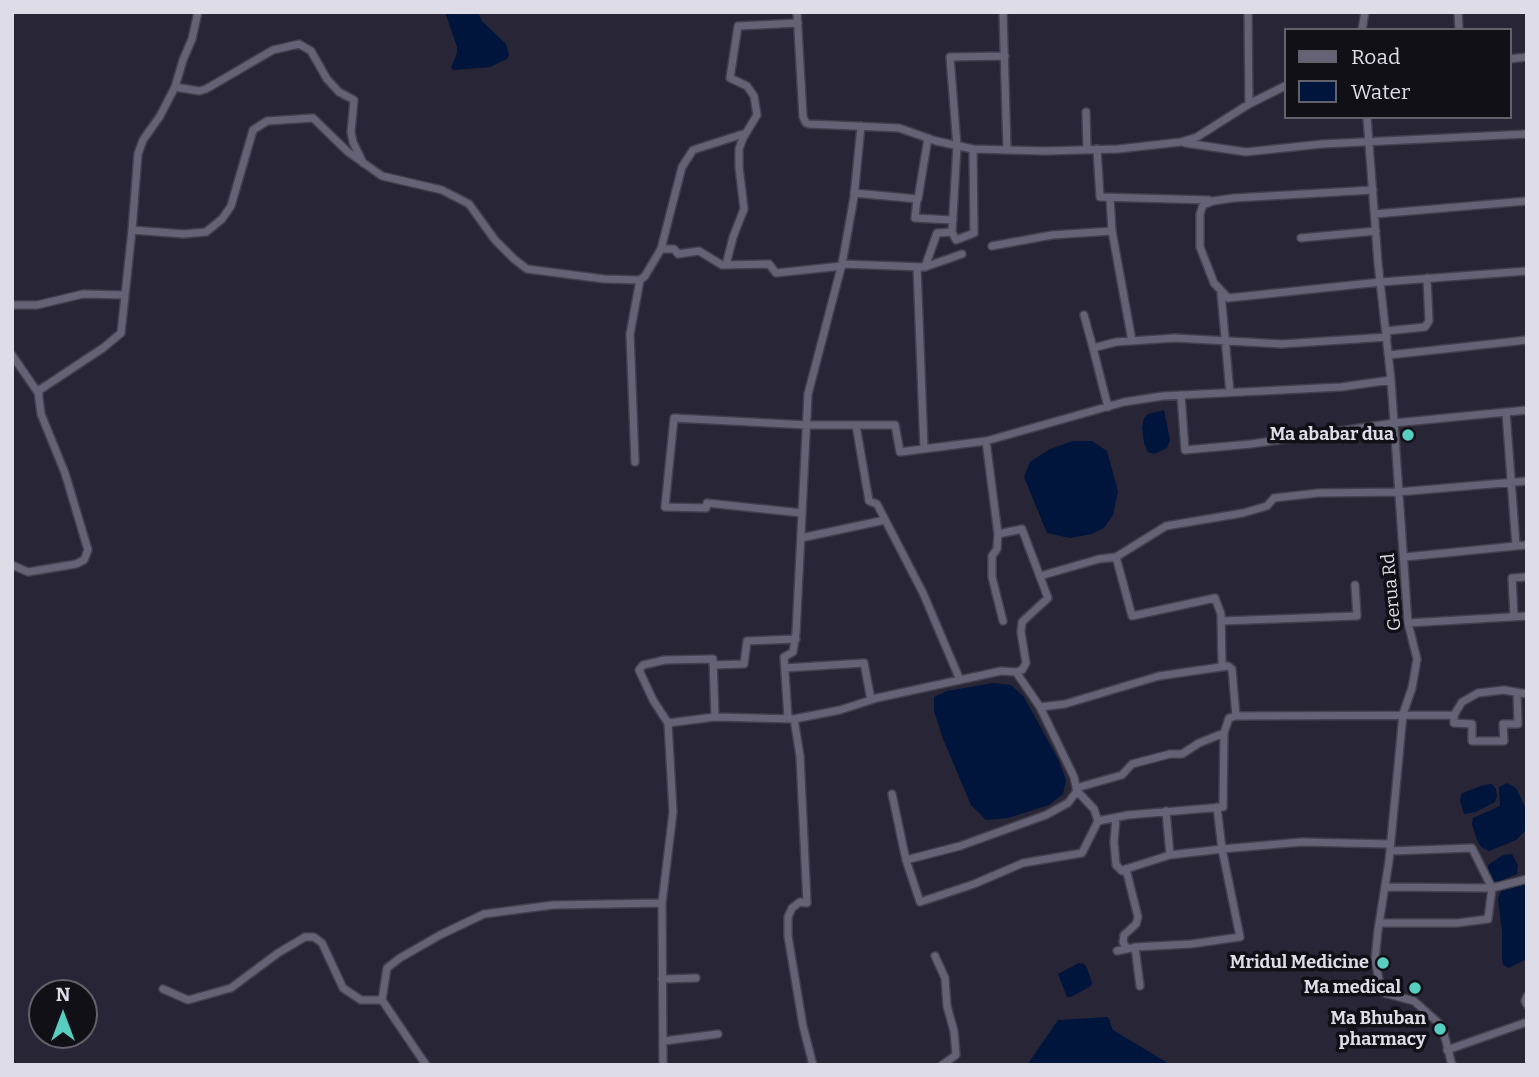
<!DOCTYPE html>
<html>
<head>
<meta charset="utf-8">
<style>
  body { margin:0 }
  #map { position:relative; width:1539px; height:1077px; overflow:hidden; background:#282536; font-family:Bitter,serif }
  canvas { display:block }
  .frame { position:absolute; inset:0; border:14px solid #dedde7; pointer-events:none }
  .legend { position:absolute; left:1284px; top:28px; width:228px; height:91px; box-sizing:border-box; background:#111017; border:2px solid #63626a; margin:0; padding:9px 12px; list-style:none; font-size:21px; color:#dedde7 }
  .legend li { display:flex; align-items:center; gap:14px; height:35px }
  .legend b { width:35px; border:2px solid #63626a }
  .north { position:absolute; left:28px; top:979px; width:70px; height:70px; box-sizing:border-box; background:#111017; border:2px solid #63626a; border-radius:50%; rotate:0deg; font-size:19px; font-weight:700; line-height:28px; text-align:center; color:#dedde7 }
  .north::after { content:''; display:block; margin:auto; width:24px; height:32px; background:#58cec0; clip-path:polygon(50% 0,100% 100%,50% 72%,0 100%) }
</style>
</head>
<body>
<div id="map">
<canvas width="1539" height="1077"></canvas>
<div class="frame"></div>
<ul class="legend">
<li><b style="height:9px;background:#656275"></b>Road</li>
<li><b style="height:19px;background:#00153b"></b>Water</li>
</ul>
<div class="north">N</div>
</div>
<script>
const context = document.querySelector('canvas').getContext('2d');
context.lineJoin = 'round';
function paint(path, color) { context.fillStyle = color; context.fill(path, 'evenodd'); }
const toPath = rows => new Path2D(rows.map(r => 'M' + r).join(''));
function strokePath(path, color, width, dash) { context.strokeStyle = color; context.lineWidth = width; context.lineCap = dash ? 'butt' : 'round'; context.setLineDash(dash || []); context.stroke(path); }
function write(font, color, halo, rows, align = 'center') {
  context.font = font + ' Bitter,serif'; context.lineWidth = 7; context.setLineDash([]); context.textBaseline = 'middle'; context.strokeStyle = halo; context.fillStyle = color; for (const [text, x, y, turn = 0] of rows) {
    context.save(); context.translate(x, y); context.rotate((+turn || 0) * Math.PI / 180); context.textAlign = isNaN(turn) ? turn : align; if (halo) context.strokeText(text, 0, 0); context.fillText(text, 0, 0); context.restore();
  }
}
paint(toPath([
  [445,12,478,12,482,21,506,44,509,55,507,59,490,67,454,70,451,68,457,53,457,47],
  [1164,410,1170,440,1167,448,1154,454,1148,452,1144,443,1142,427,1144,418,1148,414],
  [1073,441,1092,441,1107,451,1118,491,1113,515,1104,528,1092,534,1070,538,1047,533,1024,477,1030,462,1050,449],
  [993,683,1011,685,1024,697,1058,759,1066,780,1063,794,1049,805,1008,818,986,820,971,805,943,739,934,711,934,697,947,691],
  [1507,783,1516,788,1527,811,1527,829,1516,840,1489,851,1481,847,1477,840,1472,824,1473,818,1500,806,1499,787],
  [1492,784,1496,789,1497,796,1495,802,1476,812,1464,814,1460,800,1462,793,1484,785],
  [1512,854,1518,865,1517,874,1500,881,1493,881,1489,877,1488,865,1503,855],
  [1527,884,1527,959,1509,968,1503,965,1502,959,1502,931,1498,899,1501,891],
  [1079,963,1084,964,1087,968,1092,983,1091,986,1071,997,1067,997,1058,974],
  [1108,1017,1113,1030,1171,1065,1027,1065,1058,1020]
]), '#00153b');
const street = toPath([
  [198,12,192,39,183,60,175,87,160,116,143,140,138,154,132,230,184,234,206,232,222,219,231,206,253,130,267,121,313,118,348,152,382,176,442,190,469,204,495,240,514,259,527,269,604,279,640,280,645,276,661,249,674,249,678,254,699,251,722,265,769,264,776,273,842,266],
  [797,12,803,117,806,123,809,124,899,128,936,141,973,149,1045,151,1118,149,1181,142,1197,137,1249,104,1285,86],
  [1003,12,1007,150],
  [1248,12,1249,104],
  [1458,12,1459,30],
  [1362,30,1365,12],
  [1509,59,1527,57],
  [175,87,199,91,206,89,273,50,299,44,311,51,327,79,339,92,354,100,351,132,353,142,363,163],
  [1086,112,1087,149],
  [1367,117,1378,263,1391,380,1408,623,1417,659,1412,688,1403,714,1389,861,1378,930,1375,960,1380,985,1384,993,1414,1001,1442,1026,1452,1065],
  [1185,143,1246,152,1322,144,1527,134],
  [1097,149,1100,197,1209,200],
  [1373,190,1234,198,1213,201,1203,205,1200,214,1200,247,1214,283,1228,298,1381,282,1527,271],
  [854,193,918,199,928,138],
  [1110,198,1112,231,1132,341],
  [917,199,915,218,953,220],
  [1375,214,1527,201],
  [952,232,956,240,974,233,973,149],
  [1301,238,1376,231],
  [992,246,1052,235,1112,231],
  [661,249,682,167,693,150,746,133],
  [842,264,925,267,937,233,952,232,957,146,950,57,1005,56],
  [726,265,733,237,744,209,739,167,739,149,743,138,757,115,754,96,747,86,730,78,738,26,798,23],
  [917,267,924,449],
  [925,267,962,254],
  [1221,293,1230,393],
  [12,305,37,305,83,294,125,295],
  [1084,315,1093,348],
  [1386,331,1425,327,1429,321,1427,278],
  [12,355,39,394],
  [1389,355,1527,340],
  [1181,395,1185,450,1251,444,1394,423,1527,410],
  [1108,407,1093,348,1116,342,1175,338,1282,344,1387,337],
  [1506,412,1516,546,1527,545],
  [856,425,869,501,877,504,923,593,960,680],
  [986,441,1124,402,1163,396,1341,387,1391,380],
  [635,462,630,334,640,280],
  [802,513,707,503,706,508,665,507,674,418,807,425,895,425,900,452,986,441,998,534,1022,529,1048,598,1022,622,1021,632,1026,663,1022,670,1016,672],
  [998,534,997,549,992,556,992,577,1003,621],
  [801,538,885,520],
  [1405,557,1516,546],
  [12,565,28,572,76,564,84,560,88,550,65,473,41,414,38,391,103,348,121,333,132,230],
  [1040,576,1099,559,1116,557],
  [1514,617,1512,578,1527,577],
  [1221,621,1357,616,1355,585],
  [1408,623,1527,616],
  [713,665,744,664,747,641,796,639],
  [1222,666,1221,614,1215,598,1132,616,1116,557,1166,526,1243,513,1267,506,1274,498,1318,493,1398,492,1527,481],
  [785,668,864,663,871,700],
  [1040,707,1074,777,1077,791,1068,803,1046,815,960,846,906,860,920,902,974,884,1023,863,1082,853,1098,821,1128,815,1223,807,1224,733,1229,718,1236,716],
  [1454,715,1454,723,1472,724,1472,741,1504,741,1503,724,1518,724,1517,693],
  [788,718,784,657,793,652,796,633,808,394,842,264,854,197,861,126],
  [794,719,800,756,807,903,800,902,792,908,788,917,788,936,803,1026,813,1065],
  [668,723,653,700,639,670,643,665,665,660,713,659,715,717],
  [1076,788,1122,775,1132,764,1170,754,1182,754,1199,743,1224,733],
  [1077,791,1094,809,1098,821],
  [892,794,906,860],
  [1166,811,1170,855],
  [1116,818,1114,842,1116,865,1122,871,1126,869],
  [1385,887,1492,888,1472,848,1390,851],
  [1379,923,1457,923,1488,919,1492,888,1527,879],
  [1127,949,1123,942,1124,935,1136,924,1138,917,1126,869,1170,855,1222,849,1217,807],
  [1117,951,1131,948],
  [935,956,945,978,947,1006,954,1031,956,1055,942,1065],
  [662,979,696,978],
  [1140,986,1135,947,1191,944,1240,937,1222,849,1302,842,1390,844],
  [163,989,188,1000,231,988,278,953,305,937,314,937,322,943,343,988,361,1000,382,1000],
  [1527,996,1525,1001,1527,1005],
  [664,1041,718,1034],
  [1447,1050,1527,1022],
  [426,1065,382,1000,387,968,400,958,440,935,484,914,553,905,662,903],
  [663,1065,662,903,673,812,668,723,715,717,794,719,840,710,877,698,1001,671,1016,672,1040,707,1065,704,1159,676,1228,666,1232,669,1236,716,1454,715,1462,702,1478,693,1504,690,1527,694]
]);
strokePath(street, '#42404d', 10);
strokePath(street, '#656275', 7);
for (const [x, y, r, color] of [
  [1408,435,7,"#58cec0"],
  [1383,963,7,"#58cec0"],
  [1415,988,7,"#58cec0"],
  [1440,1029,7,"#58cec0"]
]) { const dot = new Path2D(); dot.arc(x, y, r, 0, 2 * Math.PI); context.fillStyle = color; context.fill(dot); strokePath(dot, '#111017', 2.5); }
write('bold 18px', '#dedde7', '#111017', [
  ["Ma ababar dua",1394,435],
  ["Mridul Medicine",1369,963],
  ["Ma medical",1401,988],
  ["Ma Bhuban",1426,1019],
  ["pharmacy",1426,1040]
], 'right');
write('18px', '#dedde7', '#111017', [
  ["Gerua Rd",1392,592,-95]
]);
</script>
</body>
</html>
